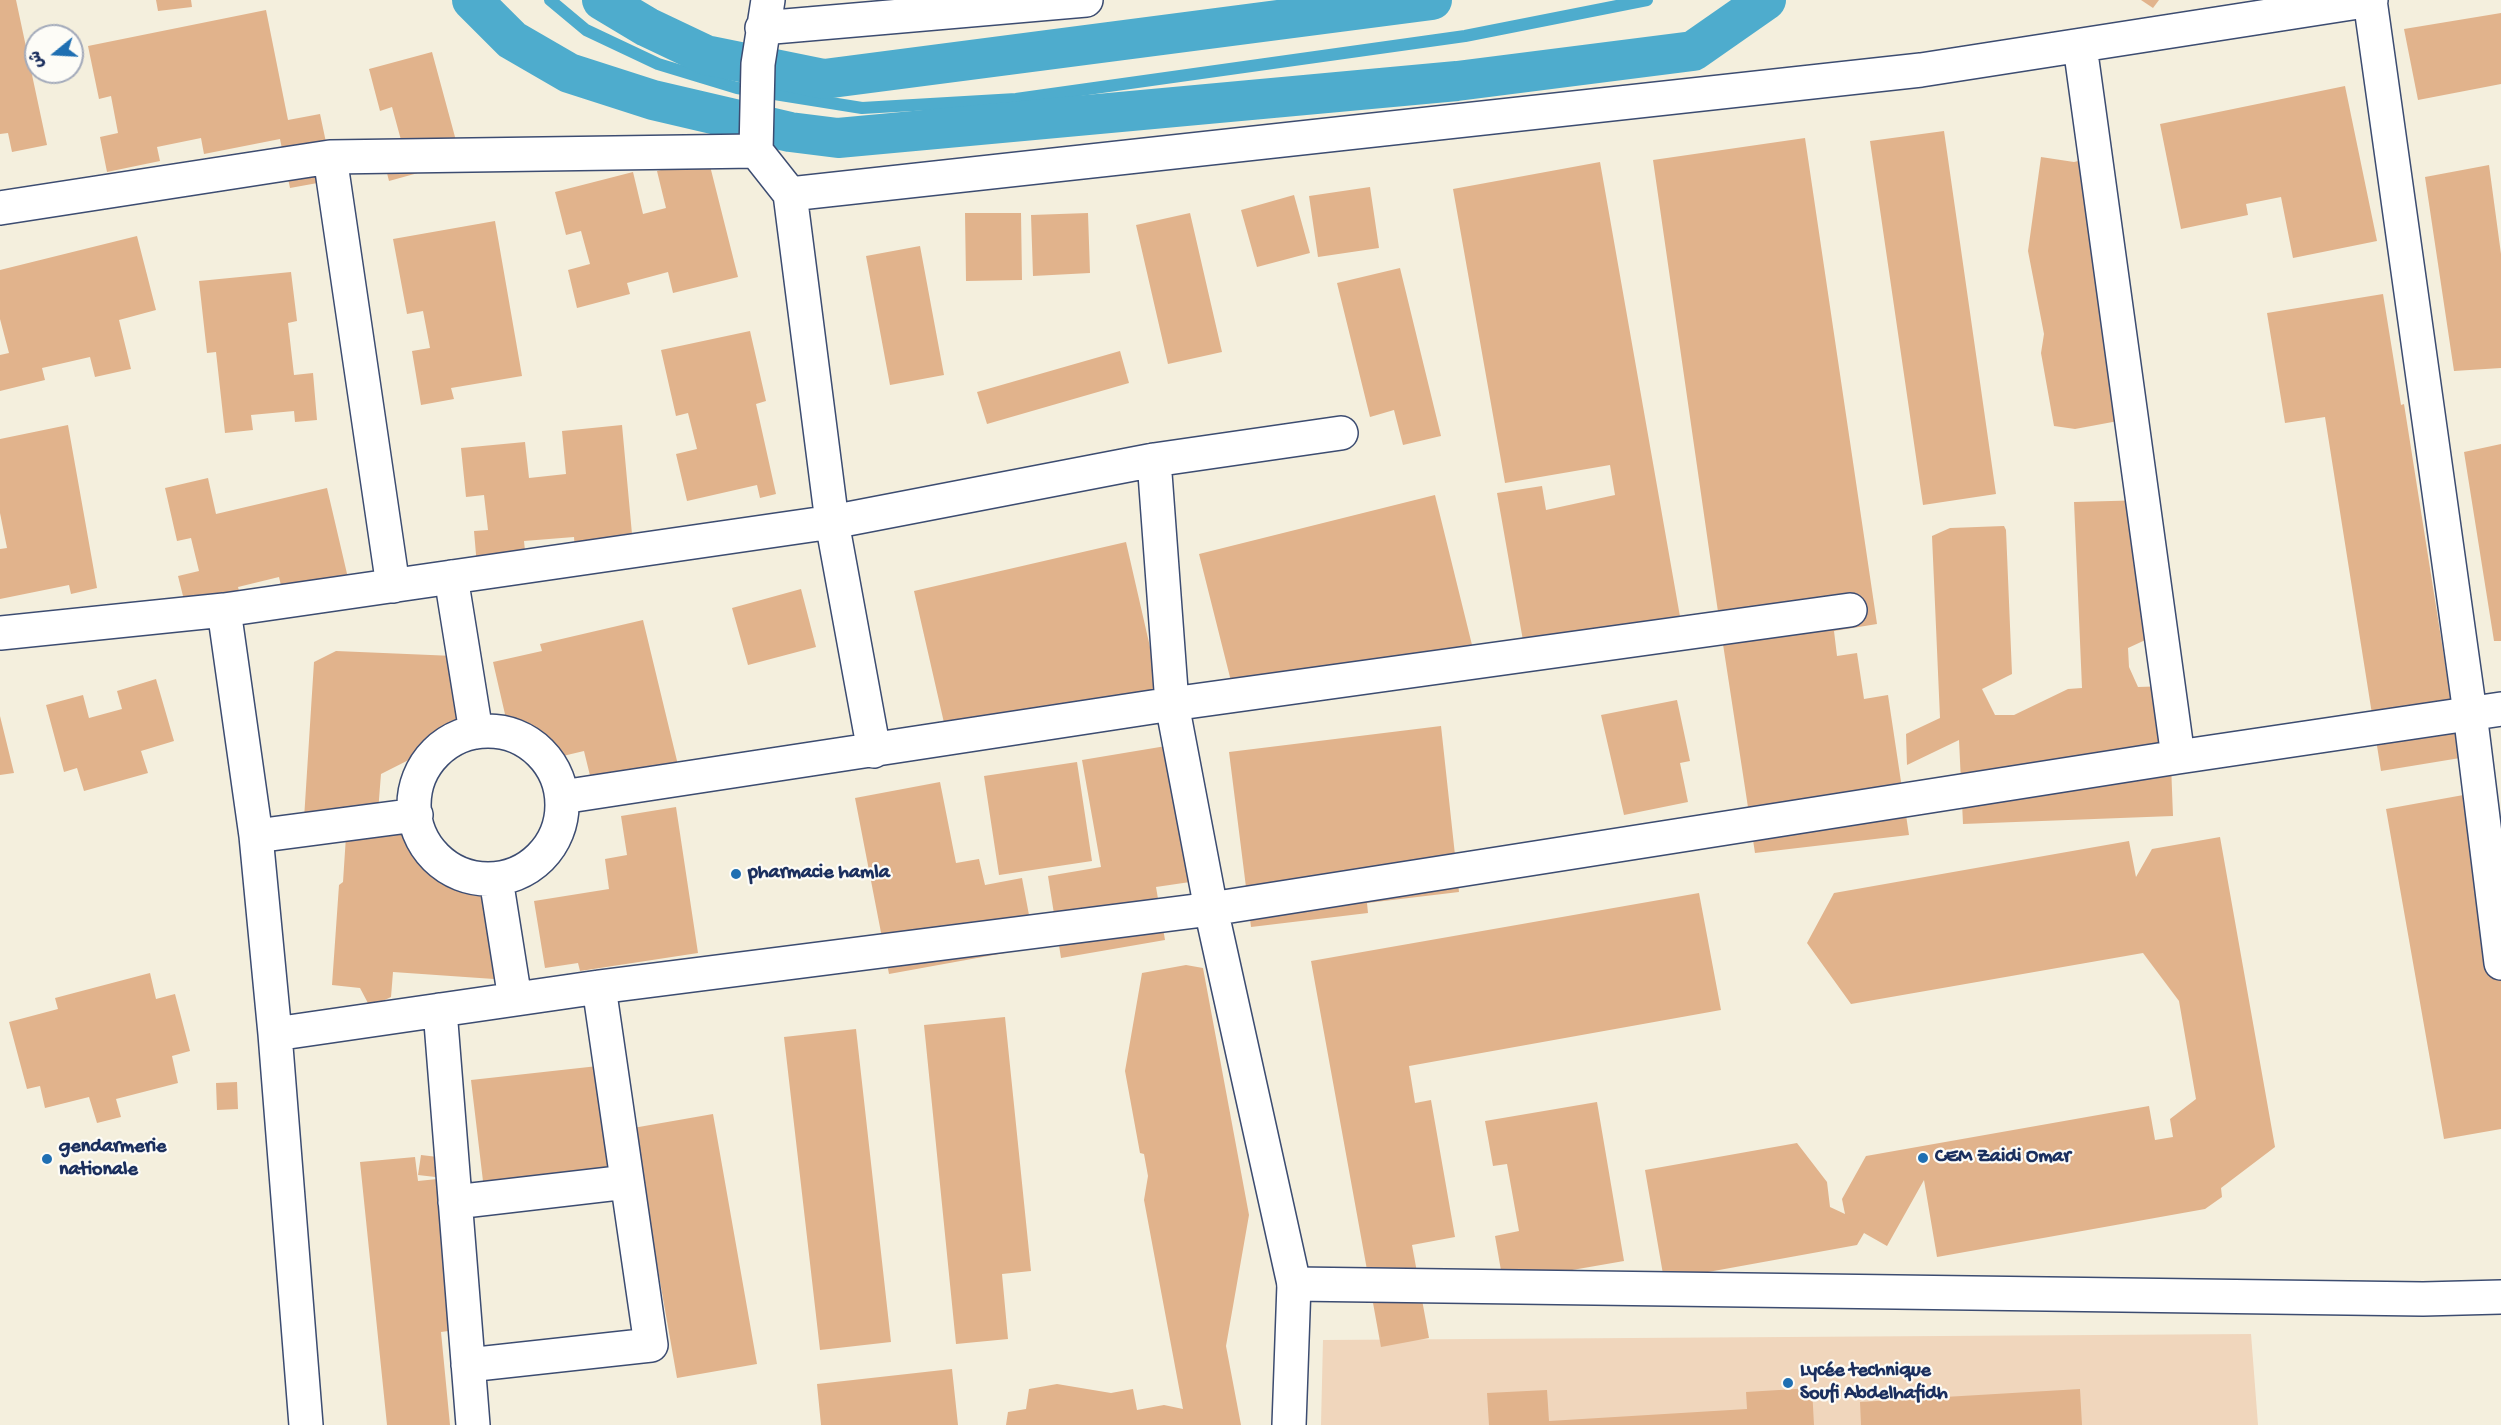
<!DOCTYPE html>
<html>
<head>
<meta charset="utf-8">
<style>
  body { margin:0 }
  #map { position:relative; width:2501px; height:1425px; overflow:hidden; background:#f4efdd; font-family:"Gochi Hand","Playpen Sans Arabic",sans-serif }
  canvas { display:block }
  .north { position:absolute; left:24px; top:24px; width:60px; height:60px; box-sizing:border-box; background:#fdfcf7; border:2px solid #a3aaba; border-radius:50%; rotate:252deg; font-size:16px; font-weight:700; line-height:24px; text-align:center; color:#1b2f5e }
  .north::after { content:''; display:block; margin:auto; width:21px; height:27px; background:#1f6fb2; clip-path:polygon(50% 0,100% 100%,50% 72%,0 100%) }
</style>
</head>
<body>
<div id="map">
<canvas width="2501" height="1425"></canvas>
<div class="north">ش</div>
</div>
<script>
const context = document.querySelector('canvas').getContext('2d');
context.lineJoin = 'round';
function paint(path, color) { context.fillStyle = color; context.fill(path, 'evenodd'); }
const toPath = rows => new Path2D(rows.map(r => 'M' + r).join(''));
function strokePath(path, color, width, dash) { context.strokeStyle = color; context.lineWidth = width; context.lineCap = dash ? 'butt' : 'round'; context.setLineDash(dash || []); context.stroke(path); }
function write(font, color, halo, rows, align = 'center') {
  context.font = font + ' "Gochi Hand",sans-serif'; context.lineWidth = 4.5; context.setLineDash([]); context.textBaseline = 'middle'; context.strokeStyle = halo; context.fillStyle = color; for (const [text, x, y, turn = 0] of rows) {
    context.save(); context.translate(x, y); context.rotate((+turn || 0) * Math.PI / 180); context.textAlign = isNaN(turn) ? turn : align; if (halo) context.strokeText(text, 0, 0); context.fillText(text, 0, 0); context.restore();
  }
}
paint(toPath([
  [2251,1334,2258,1425,1321,1425,1323,1340]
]), '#f0d6bc');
strokePath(toPath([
  [550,0,586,30,658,64,737,88,862,108,1016,99,1465,36,1647,0]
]), '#4eaccd', 12);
strokePath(toPath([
  [472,0,512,40,569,73,653,100,790,132,838,138,1457,81,1693,51,1766,0],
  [602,0,647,27,706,55,824,79,1432,0]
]), '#4eaccd', 40);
paint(toPath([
  [0,0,16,0,47,145,12,152,8,133,0,134],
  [156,0,191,0,192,7,158,11],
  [2141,0,2159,0,2153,8],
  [266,10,288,120,320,114,334,180,290,188,280,139,204,154,201,138,157,147,160,161,107,172,100,137,118,133,111,96,99,99,88,46],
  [2501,13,2501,84,2418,100,2404,29],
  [432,52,458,148,436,168,389,181,380,146,401,140,392,107,380,111,369,69],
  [2345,86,2377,241,2293,258,2281,197,2246,204,2248,215,2181,229,2160,124],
  [1944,131,1996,494,1923,505,1870,141],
  [1805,138,1877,624,1834,631,1837,656,1857,653,1864,699,1888,695,1909,835,1755,853,1717,605,1653,160],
  [2041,157,2074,162,2087,159,2118,421,2075,429,2054,426,2041,353,2044,334,2028,251],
  [708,158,738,277,673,293,668,272,627,283,630,294,577,308,568,270,590,264,581,231,566,235,555,192,633,172,643,214,666,208,657,171],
  [1600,162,1685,645,1528,669,1497,493,1542,486,1546,510,1615,495,1610,465,1505,483,1453,189],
  [2489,165,2501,254,2501,368,2454,371,2425,177],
  [1370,187,1379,248,1318,257,1309,196],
  [1294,195,1310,253,1257,267,1241,210],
  [965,213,1021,213,1022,280,966,281],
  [1088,213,1090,273,1033,276,1031,215],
  [1190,213,1222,352,1168,364,1136,225],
  [495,221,522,376,451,388,454,399,421,405,412,351,430,348,423,311,407,314,393,239],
  [137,236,156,310,119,320,131,369,95,377,90,357,42,368,45,380,0,391,0,355,9,353,0,319,0,270],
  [920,246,944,375,890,385,866,256],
  [1400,268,1441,436,1403,445,1394,410,1370,417,1337,283],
  [291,272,297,321,288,323,294,375,313,373,317,420,295,422,294,411,251,415,253,430,225,433,216,352,207,353,199,281],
  [2383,294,2401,405,2404,404,2460,758,2381,771,2325,417,2285,423,2267,313],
  [750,331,766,401,756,404,776,494,760,498,757,485,687,501,676,454,697,449,688,413,676,416,661,350],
  [1120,351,1129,383,987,424,977,392],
  [68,425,97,588,71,594,69,585,0,599,0,549,7,548,0,513,0,439],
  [622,425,633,545,575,551,574,537,524,541,526,561,477,566,474,531,488,530,484,495,466,497,461,448,525,442,529,478,566,474,562,431],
  [2501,444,2501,641,2494,641,2464,452],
  [208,478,216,514,327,488,348,578,283,594,279,577,238,587,241,599,187,612,178,576,199,571,191,538,177,541,165,488],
  [1435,495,1474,653,1238,709,1199,554],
  [2148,500,2154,636,2128,648,2129,667,2138,687,2168,686,2173,816,1963,824,1959,740,1907,765,1906,734,1940,718,1932,536,1950,528,2004,526,2006,530,2012,674,1982,689,1995,715,2014,715,2068,689,2082,688,2074,502],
  [1126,542,1163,704,947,736,914,591],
  [801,589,816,647,748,665,732,608],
  [643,620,678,765,595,796,584,751,529,764,522,733,510,736,493,662,542,651,540,644],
  [336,651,454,656,460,668,456,736,381,774,378,812,417,826,438,868,501,873,494,979,393,972,391,997,370,1007,360,988,332,985,339,885,343,882,346,836,304,819,314,662],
  [156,679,174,741,141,751,148,773,84,791,77,768,64,772,46,705,83,695,89,718,122,709,117,691],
  [1677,700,1690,761,1680,763,1688,802,1624,815,1601,715],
  [0,716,14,773,0,775],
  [1441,726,1459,892,1367,903,1368,913,1251,927,1229,752],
  [1166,746,1190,882,1156,887,1165,940,1061,958,1048,876,1101,867,1082,760],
  [1077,762,1092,861,999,875,984,776],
  [940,782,956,863,979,859,985,885,1022,878,1029,915,1004,919,1010,952,889,974,855,798],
  [2469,794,2501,981,2501,1129,2444,1139,2386,809],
  [676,807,698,953,580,971,578,963,545,968,534,901,609,889,605,859,627,855,621,816],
  [2220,837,2275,1147,2221,1188,2222,1197,2205,1209,1937,1257,1924,1180,1887,1246,1864,1233,1857,1245,1664,1280,1645,1170,1797,1143,1827,1182,1830,1207,1845,1214,1842,1199,1866,1156,2149,1106,2155,1140,2173,1137,2170,1119,2196,1099,2179,1001,2143,953,1851,1004,1807,943,1834,893,2129,841,2136,877,2152,849],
  [1699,893,1721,1010,1409,1066,1415,1103,1431,1100,1455,1237,1412,1245,1429,1338,1381,1347,1311,961],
  [1186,965,1203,968,1249,1215,1226,1346,1241,1425,1006,1425,1008,1412,1026,1409,1029,1389,1057,1384,1111,1393,1133,1389,1137,1410,1164,1405,1183,1409,1144,1200,1148,1176,1144,1154,1140,1153,1125,1071,1142,973],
  [150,973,156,999,175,994,190,1051,172,1056,178,1083,116,1099,121,1117,97,1123,89,1097,45,1108,40,1086,27,1089,9,1022,58,1009,55,998],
  [1005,1017,1031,1271,1002,1274,1008,1339,956,1344,924,1025],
  [856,1029,891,1342,820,1350,784,1037],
  [616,1064,630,1182,485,1198,471,1080],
  [237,1082,238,1109,217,1110,216,1083],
  [1597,1102,1624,1261,1503,1282,1495,1236,1519,1231,1507,1164,1493,1166,1485,1121],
  [713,1114,757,1364,677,1378,633,1128],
  [421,1155,446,1158,444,1178,418,1175],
  [415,1157,418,1181,447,1178,463,1329,441,1332,450,1425,387,1425,360,1162],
  [952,1369,958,1425,821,1425,817,1384],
  [1812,1388,1814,1425,1489,1425,1487,1393,1547,1390,1549,1421,1747,1409,1746,1392],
  [2080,1389,2082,1425,1861,1425,1860,1402]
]), '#e1b38c');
const minor = toPath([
  [2370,0,2470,713,2501,963],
  [762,28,1086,0],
  [2080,46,2178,757],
  [756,151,758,64,768,0],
  [330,157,393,586],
  [790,194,1921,70,2371,0],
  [0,208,330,157,756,151,790,194,832,522,874,751],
  [1154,460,1172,704,1211,909,1294,1284],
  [451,577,476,732],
  [224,610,256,836],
  [0,633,224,610,832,522,1154,460,1341,433],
  '414 805a74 74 0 1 1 148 0a74 74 0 1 1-148 0Z',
  [562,797,1172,704,1850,610],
  [496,879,515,999],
  [440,1010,473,1425],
  [275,1034,599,987,1211,909,2178,757,2501,709],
  [455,1202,627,1182],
  [468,1365,651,1345,599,987],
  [306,1425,275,1034,256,836,416,815]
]);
const tertiary = toPath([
  [1289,1425,1294,1284,2423,1299,2501,1297]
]);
strokePath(minor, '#3c4c71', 36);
strokePath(tertiary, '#3c4c71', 36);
strokePath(minor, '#fff', 33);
strokePath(tertiary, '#fff', 33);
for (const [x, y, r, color] of [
  [736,874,6,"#1f6fb2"],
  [1923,1158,6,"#1f6fb2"],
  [47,1159,6,"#1f6fb2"],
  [1788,1383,6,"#1f6fb2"]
]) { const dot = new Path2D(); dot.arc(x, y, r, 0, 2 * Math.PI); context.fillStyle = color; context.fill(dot); strokePath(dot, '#fdfcf7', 2); }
write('bold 20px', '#1b2f5e', '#fdfcf7', [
  ["pharmacie hamla",748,874],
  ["gendarmerie",59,1148],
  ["nationale",59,1171],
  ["CEM Zaidi Omar",1935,1158],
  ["Lycée technique",1800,1372],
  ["Soufi Abdelhafidh",1800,1395]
], 'left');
</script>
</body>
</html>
